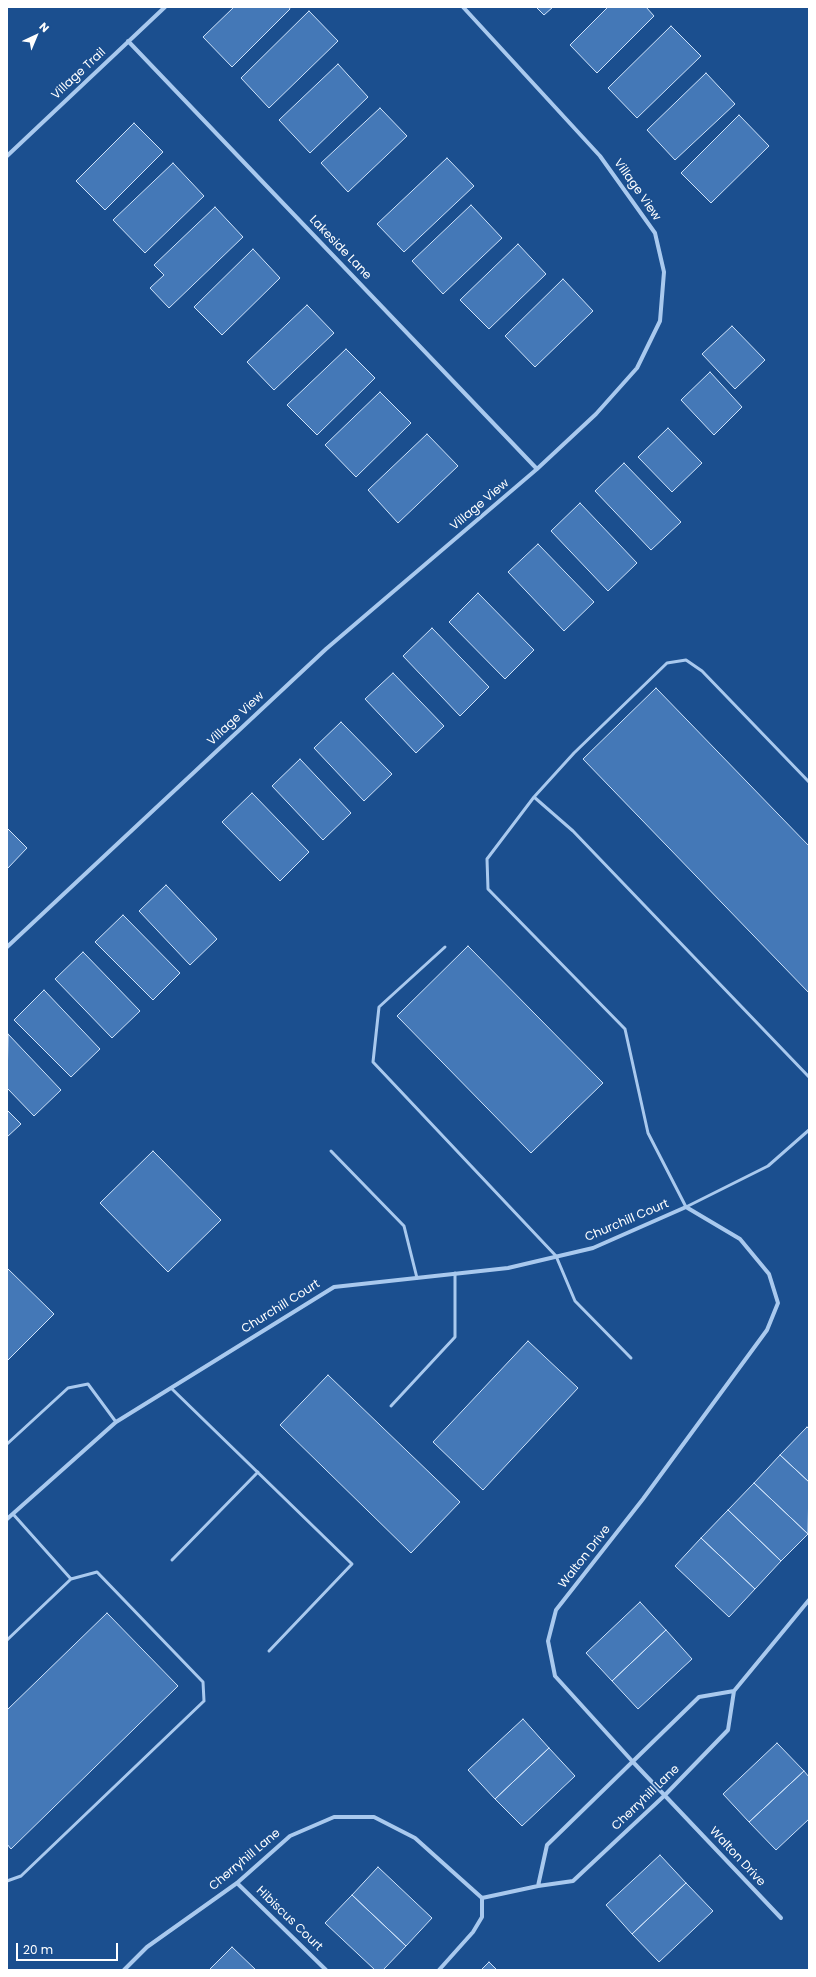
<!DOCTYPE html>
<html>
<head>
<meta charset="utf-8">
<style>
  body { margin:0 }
  #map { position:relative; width:816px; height:1977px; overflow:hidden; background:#1b4f8f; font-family:Poppins,sans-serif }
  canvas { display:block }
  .frame { position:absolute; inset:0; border:8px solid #fff; pointer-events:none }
  .north { position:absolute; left:16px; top:16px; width:40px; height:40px; -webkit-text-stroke:3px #1b4f8f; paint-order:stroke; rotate:44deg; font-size:11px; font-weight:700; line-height:16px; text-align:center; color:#fff }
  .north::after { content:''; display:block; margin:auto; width:14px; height:18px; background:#fff; clip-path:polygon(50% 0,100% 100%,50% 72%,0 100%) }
  .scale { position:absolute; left:16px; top:1943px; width:102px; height:18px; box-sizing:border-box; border:2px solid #fff; border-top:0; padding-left:5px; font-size:12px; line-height:14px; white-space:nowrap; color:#fff; -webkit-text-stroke:3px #1b4f8f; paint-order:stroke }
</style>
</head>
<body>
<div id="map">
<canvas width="816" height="1977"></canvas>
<div class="frame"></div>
<div class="north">N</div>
<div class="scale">20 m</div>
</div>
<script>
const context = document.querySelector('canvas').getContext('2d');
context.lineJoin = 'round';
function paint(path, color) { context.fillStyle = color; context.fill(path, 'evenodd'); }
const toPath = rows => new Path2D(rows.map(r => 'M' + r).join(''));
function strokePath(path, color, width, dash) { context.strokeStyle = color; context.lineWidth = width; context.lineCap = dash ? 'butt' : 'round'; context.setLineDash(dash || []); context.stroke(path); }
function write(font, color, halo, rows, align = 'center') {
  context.font = font + ' Poppins,sans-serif'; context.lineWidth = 3.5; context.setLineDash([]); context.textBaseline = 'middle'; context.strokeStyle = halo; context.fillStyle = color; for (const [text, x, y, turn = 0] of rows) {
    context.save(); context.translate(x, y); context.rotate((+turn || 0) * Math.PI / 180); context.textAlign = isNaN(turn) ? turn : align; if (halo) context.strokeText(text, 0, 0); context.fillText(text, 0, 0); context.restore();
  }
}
const building = toPath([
  [234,7,289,7,290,9,232,67,203,37,234,7],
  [536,7,553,7,544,15,536,7],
  [608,7,646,7,654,16,597,73,570,45,608,7],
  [309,11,338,41,269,108,241,78,309,11],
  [671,26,701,56,637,118,608,88,671,26],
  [338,64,368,97,310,153,279,120,338,64],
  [706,73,735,104,675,160,647,130,706,73],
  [380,108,407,136,348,192,321,163,380,108],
  [739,115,769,146,711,203,681,173,739,115],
  [134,123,163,152,105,210,76,181,134,123],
  [447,158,474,186,404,252,377,224,447,158],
  [173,163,204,196,145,253,113,220,173,163],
  [471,205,502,238,443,294,412,261,471,205],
  [215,207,243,237,169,308,150,288,164,275,154,265,215,207],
  [518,244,546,274,489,329,460,300,518,244],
  [253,249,280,278,222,335,194,307,253,249],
  [563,279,593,311,535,367,505,336,563,279],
  [307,305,334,333,274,390,247,362,307,305],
  [732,326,765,360,735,389,702,354,732,326],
  [346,349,375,378,317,435,287,405,346,349],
  [710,372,742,407,714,435,681,400,710,372],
  [380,392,411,423,356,477,325,445,380,392],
  [668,428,702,463,672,492,638,457,668,428],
  [427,434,458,466,398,523,368,490,427,434],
  [624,463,681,522,651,550,595,491,624,463],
  [580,503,637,563,608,591,551,531,580,503],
  [538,544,594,602,564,631,508,572,538,544],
  [478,593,534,650,505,679,449,622,478,593],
  [432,628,489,687,460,716,403,656,432,628],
  [393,673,444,726,416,753,365,699,393,673],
  [656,688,809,846,809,993,583,759,656,688],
  [341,722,392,774,364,801,314,748,341,722],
  [300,759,351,813,323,840,272,786,300,759],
  [252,793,309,852,280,881,222,822,252,793],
  [7,828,27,848,7,869,7,828],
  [166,885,217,939,190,965,139,911,166,885],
  [123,915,180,973,153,1000,95,942,123,915],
  [468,946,603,1083,531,1153,397,1016,468,946],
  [83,952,140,1011,112,1038,55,979,83,952],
  [44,990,100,1049,71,1077,14,1020,44,990],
  [8,1034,61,1090,34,1116,7,1088,8,1034],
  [7,1110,21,1124,7,1137,7,1110],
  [153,1151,221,1220,168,1272,100,1203,153,1151],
  [7,1268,54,1314,7,1361,7,1268],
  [528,1341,578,1388,483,1490,433,1442,528,1341],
  [328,1375,460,1502,411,1553,280,1425,328,1375],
  [807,1427,809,1429,809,1482,780,1455,807,1427],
  [780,1455,809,1482,808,1534,754,1483,780,1455],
  [754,1483,808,1534,781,1561,728,1510,754,1483],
  [728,1510,781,1561,755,1589,701,1538,728,1510],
  [701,1538,755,1589,729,1617,675,1566,701,1538],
  [640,1602,666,1630,612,1681,586,1653,640,1602],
  [107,1613,178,1686,11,1849,7,1844,7,1710,107,1613],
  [666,1630,692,1659,638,1709,612,1681,666,1630],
  [523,1719,549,1748,495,1799,468,1770,523,1719],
  [777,1743,804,1771,749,1822,723,1794,777,1743],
  [549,1748,575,1776,522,1826,495,1799,549,1748],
  [804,1771,809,1777,809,1819,776,1850,749,1822,804,1771],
  [660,1855,686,1883,632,1934,606,1905,660,1855],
  [378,1867,432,1918,406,1946,352,1895,378,1867],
  [686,1883,713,1911,659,1962,632,1934,686,1883],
  [352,1895,406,1946,383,1970,375,1970,325,1923,352,1895],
  [232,1947,256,1970,209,1970,232,1947],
  [489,1962,497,1970,481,1970,489,1962]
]);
paint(building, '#4478b7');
strokePath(building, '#cfe3fa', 1);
strokePath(toPath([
  [534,797,574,753,667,663,686,660,702,671,809,782],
  [445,947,379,1007,373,1062,556,1256,575,1301,631,1358],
  [809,1077,573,831,534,797,487,859,488,889,625,1029,648,1133,686,1207,768,1166,809,1130],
  [331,1151,404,1226,417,1278],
  [171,1388,352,1564,269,1651],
  [391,1406,455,1337,455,1273],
  [7,1444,68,1388,88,1384,116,1422],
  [172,1560,258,1472],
  [7,1640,71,1579],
  [7,1881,21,1876,204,1701,203,1682,97,1572,71,1579,13,1514]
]), '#a9c9ee', 3);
strokePath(toPath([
  [128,41,537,469],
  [7,156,165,7],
  [7,947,326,649,537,469,596,414,637,368,660,321,664,272,655,233,600,156,463,7],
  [7,1519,116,1422,334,1287,508,1268,593,1248,686,1207,740,1239,769,1274,778,1303,767,1330,643,1499,556,1610,548,1641,555,1676,633,1762,781,1918],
  [237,1883,326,1970],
  [538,1886,547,1845,699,1697,734,1691],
  [124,1970,147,1947,237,1883,290,1836,334,1817,374,1817,415,1838,482,1898,538,1886,573,1881,665,1795,728,1730,734,1691,809,1600],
  [439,1970,473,1932,482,1917,482,1898]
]), '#a9c9ee', 4);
write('12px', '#fff', '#1b4f8f', [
  ["Village Trail",79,74,-43],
  ["Village View",637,190,55],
  ["Lakeside Lane",340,248,46],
  ["Village View",480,505,-40],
  ["Village View",236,719,-43],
  ["Churchill Court",627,1221,-23],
  ["Churchill Court",281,1307,-32],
  ["Walton Drive",585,1557,-52],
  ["Cherryhill Lane",646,1798,-44],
  ["Walton Drive",737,1857,47],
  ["Cherryhill Lane",245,1860,-40],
  ["Hibiscus Court",289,1919,44]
]);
</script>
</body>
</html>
